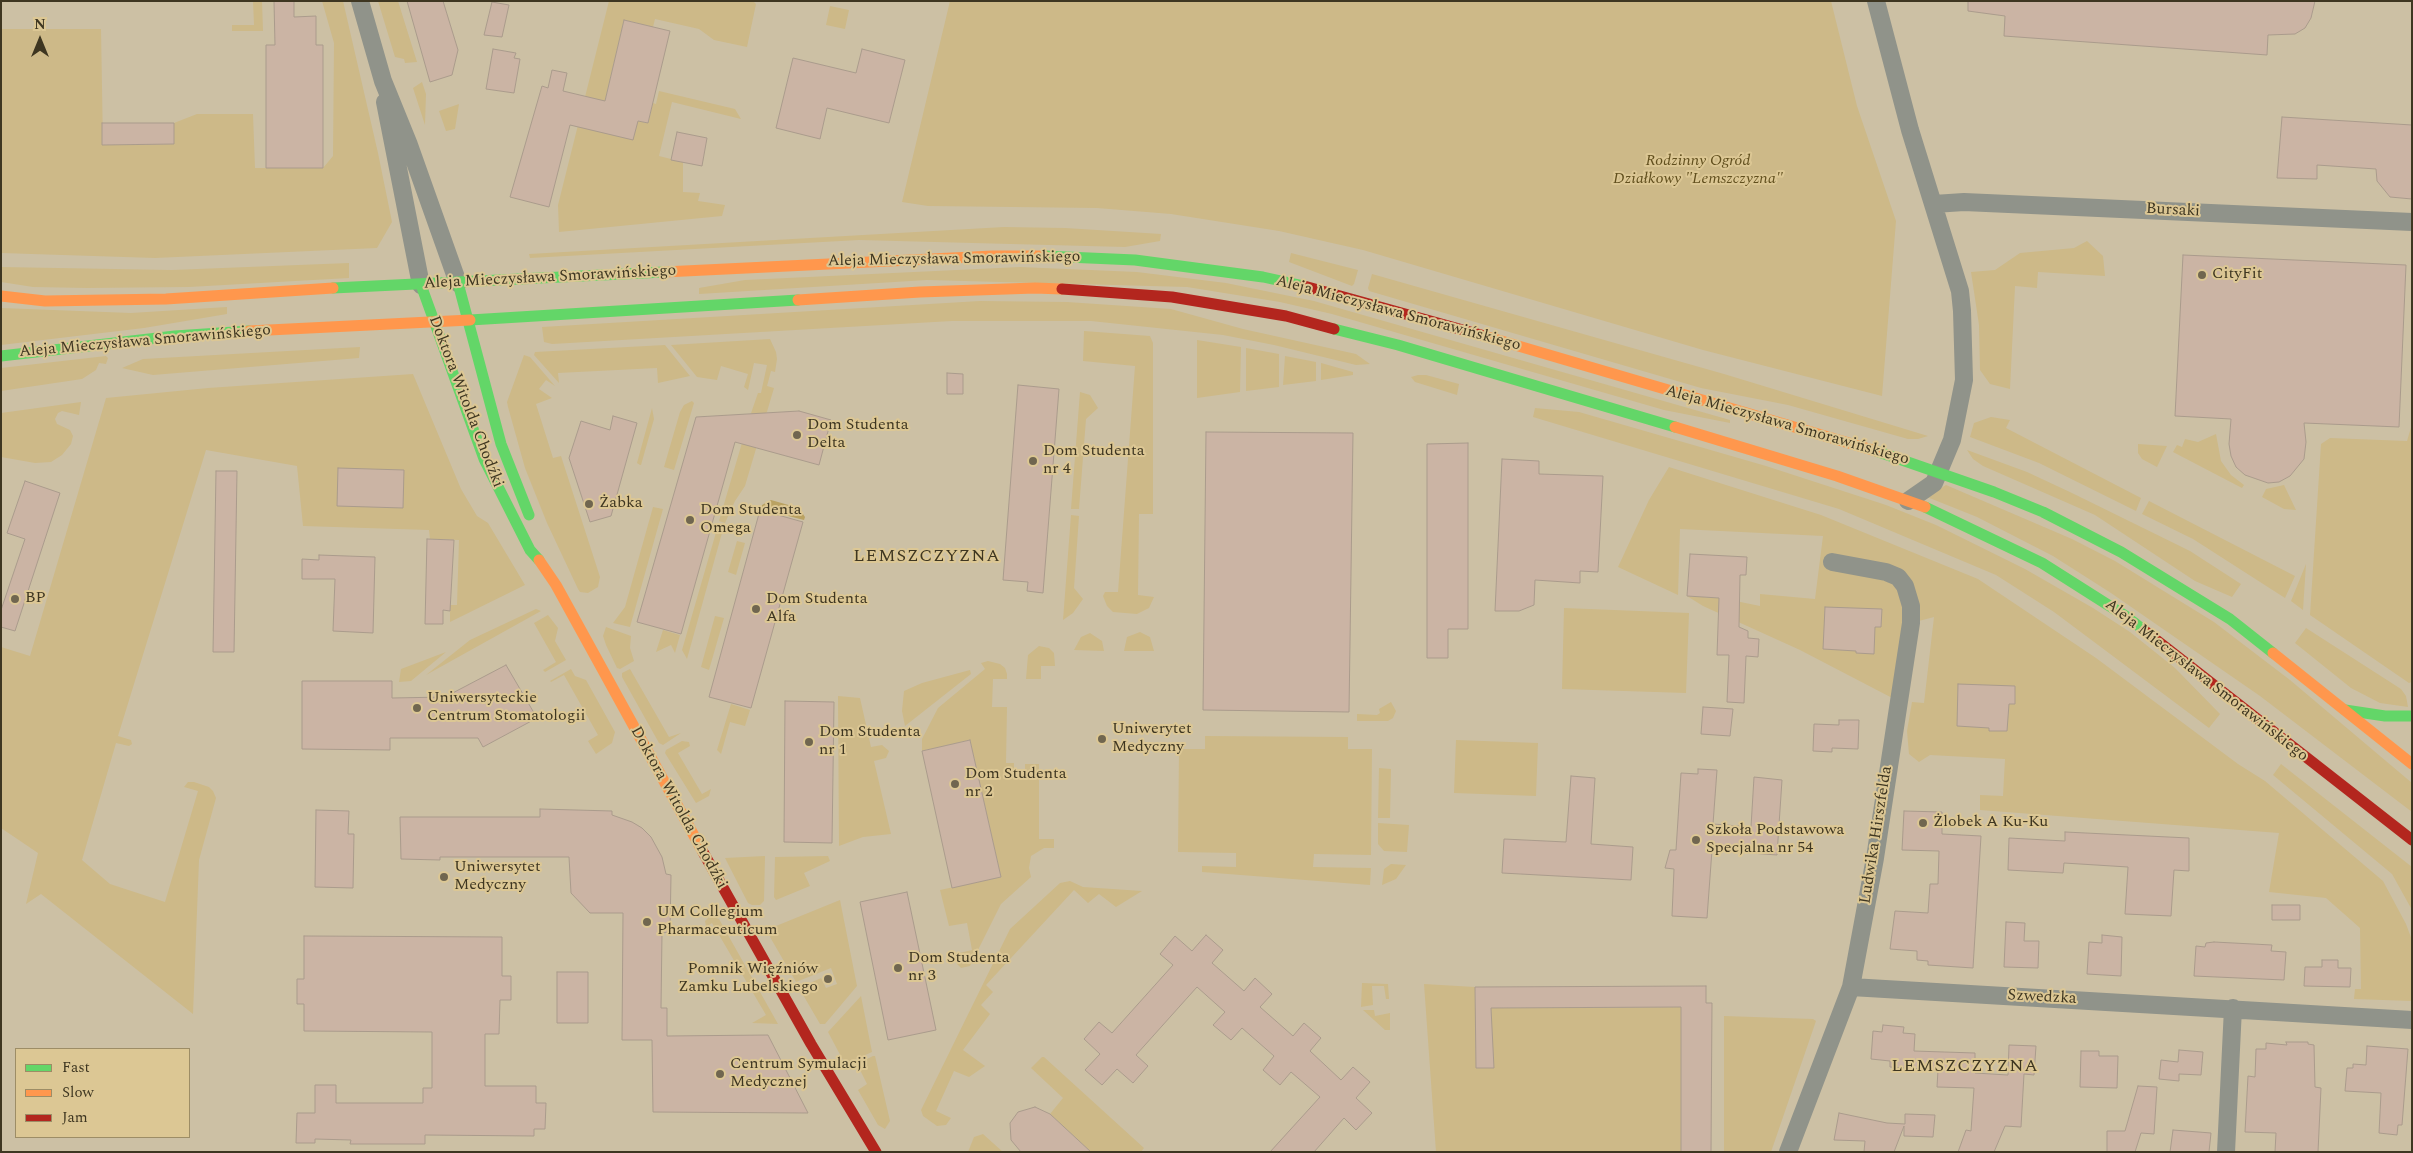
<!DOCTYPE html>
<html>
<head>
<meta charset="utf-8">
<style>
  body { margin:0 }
  #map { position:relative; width:2413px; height:1153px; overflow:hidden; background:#ccc0a4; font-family:Spectral,serif }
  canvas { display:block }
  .frame { position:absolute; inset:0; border:2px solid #3e3621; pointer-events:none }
  .legend { position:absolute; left:15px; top:1048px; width:175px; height:90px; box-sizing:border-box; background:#dcc794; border:1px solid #9d8d66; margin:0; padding:6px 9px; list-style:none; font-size:15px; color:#3e3621 }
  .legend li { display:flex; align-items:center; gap:10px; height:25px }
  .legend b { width:25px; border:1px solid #9d8d66 }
  .north { position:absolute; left:15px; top:15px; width:50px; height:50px; -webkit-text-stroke:4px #dcc794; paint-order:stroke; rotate:0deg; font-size:14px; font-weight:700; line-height:20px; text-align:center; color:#3e3621 }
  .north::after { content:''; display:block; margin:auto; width:18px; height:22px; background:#3e3621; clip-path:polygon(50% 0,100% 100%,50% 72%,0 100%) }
</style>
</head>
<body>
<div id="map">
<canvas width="2413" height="1153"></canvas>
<div class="frame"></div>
<ul class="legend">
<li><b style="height:6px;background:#63d668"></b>Fast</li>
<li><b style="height:6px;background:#ff974d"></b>Slow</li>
<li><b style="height:6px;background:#b3261e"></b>Jam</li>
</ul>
<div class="north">N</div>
</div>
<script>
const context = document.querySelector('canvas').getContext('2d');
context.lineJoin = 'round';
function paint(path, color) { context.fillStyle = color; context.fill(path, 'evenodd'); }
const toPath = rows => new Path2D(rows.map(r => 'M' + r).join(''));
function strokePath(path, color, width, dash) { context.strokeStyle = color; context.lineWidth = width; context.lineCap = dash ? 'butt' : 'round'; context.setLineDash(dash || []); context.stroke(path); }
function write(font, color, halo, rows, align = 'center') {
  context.font = font + ' Spectral,serif'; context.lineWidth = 4; context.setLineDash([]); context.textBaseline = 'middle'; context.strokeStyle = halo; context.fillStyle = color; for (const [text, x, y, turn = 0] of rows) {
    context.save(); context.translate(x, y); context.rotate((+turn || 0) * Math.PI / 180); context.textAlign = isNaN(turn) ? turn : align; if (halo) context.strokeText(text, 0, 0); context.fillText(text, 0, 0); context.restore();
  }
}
paint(toPath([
  [253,1,262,1,263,31,232,31,232,25,254,25],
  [322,1,343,1,378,153,392,222,377,248,155,258,1,253,1,29,101,29,103,145,174,144,174,123,197,114,253,114,255,168,323,168,333,156,334,43],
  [378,1,398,1,417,62,405,63,404,59,395,57],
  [609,1,753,1,756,4,747,47,714,40,699,29,655,19,653,27,624,20,598,131,638,121,648,123,653,103,656,104,659,91,735,109,741,119,672,102,659,156,683,162,683,192,700,193,698,201,725,205,722,216,559,232,558,205],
  [950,1,1831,1,1857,106,1896,221,1882,396,1703,350,1363,250,1279,231,1171,214,1097,208,928,206,902,202],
  [830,6,849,10,845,29,826,25],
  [422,82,426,94,425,125,413,88],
  [459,104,455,129,446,131,439,111],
  [1004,227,1065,228,1161,234,1160,241,1125,247,859,240,530,258,529,254],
  [2087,241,2103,256,2105,276,2038,272,2037,288,2015,286,2010,389,1990,384,1980,370,1979,325,1971,272,1995,270,2020,253,2074,248],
  [1291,253,1358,270,1354,284,1352,286,1289,262],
  [349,263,349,278,189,287,87,288,33,287,1,282,1,267,172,270],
  [1020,267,1137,272,1226,283,1314,301,1730,420,1730,423,1664,410,1332,314,1280,302,1187,287,927,280,699,294,699,288,745,280],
  [1372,274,1724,374,1928,436,1918,439,1908,439,1788,405,1701,388,1369,291,1368,288],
  [980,301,1067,302,1171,309,1243,329,1356,354,1370,364,1356,365,1274,345,1223,335,1091,321,952,321,552,344,544,342,542,327],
  [227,307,227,314,144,328,1,345,1,308,131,313],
  [1084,331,1150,336,1153,343,1153,514,1139,514,1138,595,1154,597,1149,608,1137,614,1113,612,1107,606,1103,596,1105,592,1118,592,1135,366,1083,361],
  [770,339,776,352,777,359,775,372,771,371,767,386,774,388,745,486,735,501,725,523,719,521,749,419,758,393,761,393,767,365,754,363,748,390,744,387,748,374,721,366,717,380,697,377,671,345],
  [1197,340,1241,347,1240,392,1197,398],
  [665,345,690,376,658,383,657,368,558,373,559,383,534,355,535,352],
  [360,347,359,358,153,375,122,368,143,359],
  [1246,348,1279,354,1279,387,1246,391],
  [524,355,530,357,555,386,546,380,539,389,552,398,536,404,553,458,561,456,600,577,598,587,588,593,580,592,578,589,547,523,525,468,508,407,507,402],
  [106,356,108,358,106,364,99,363,96,370,82,379,1,391,1,368],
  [1285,356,1316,362,1316,381,1283,385],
  [1321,363,1353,372,1353,375,1321,380],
  [413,374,461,489,477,516,488,523,525,585,450,622,450,605,457,605,459,540,430,539,429,530,303,526,297,466,206,450,118,736,131,740,132,744,129,746,116,743,82,860,110,884,165,902,198,791,184,787,188,782,194,782,209,787,213,791,216,798,199,860,193,1014,41,894,26,904,38,853,1,828,1,647,30,656,106,398,208,388],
  [1418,375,1426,375,1459,384,1457,395,1415,382,1411,377],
  [1080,392,1090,395,1098,408,1086,419,1079,509,1071,509],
  [692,401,694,403,674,470,664,467,680,412,684,405],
  [81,402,79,415,62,411,58,413,55,419,57,424,70,430,73,436,71,444,62,455,51,462,35,463,1,457,1,413],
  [652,408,654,419,641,465,640,465,637,463],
  [1535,408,1579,412,1766,466,1886,505,1936,525,2025,569,2093,608,2130,632,2175,668,2220,714,2209,728,2054,612,1996,575,1839,509,1533,417],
  [1991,417,2010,420,2006,428,2141,498,2136,511,2039,463,1970,437,1974,423],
  [2412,424,2412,682,2409,683,2310,615,2321,444,2330,438,2407,441],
  [2216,434,2221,461,2231,475,2244,485,2242,488,2173,452,2177,445,2182,447,2185,439,2198,442],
  [2138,444,2167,446,2157,467,2142,459,2138,453],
  [1967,450,2027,472,2072,493,2190,551,2241,584,2232,597,2195,581,2095,515,1983,466,1973,459],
  [1669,467,1821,515,1978,579,2096,658,2238,764,2265,781,2383,881,2406,924,2412,940,2412,1001,2354,999,2355,989,2361,989,2360,928,2326,898,2269,892,2279,833,1980,810,1980,795,2003,796,2005,759,1930,755,1919,762,1909,754,1907,731,1912,702,1924,703,1934,617,1911,623,1898,701,1800,650,1703,606,1687,596,1721,598,1760,606,1760,594,1815,599,1823,536,1680,529,1678,595,1618,567,1649,500],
  [1946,485,2072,539,2115,561,2214,622,2290,680,2412,783,2412,812,2260,696,2111,593,2053,556,1977,517,1927,497],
  [2284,485,2296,510,2284,509,2262,497,2266,489],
  [2149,501,2295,576,2285,598,2193,539,2142,514],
  [653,507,663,509,630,627,613,623,625,607],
  [1071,515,1079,516,1074,588,1083,599,1073,613,1063,620],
  [717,529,722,533,687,659,682,650],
  [737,541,745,543,736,575,728,572],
  [2306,564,2303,610,2291,601],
  [1564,608,1689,613,1686,693,1562,689],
  [536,609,541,611,426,675,470,640],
  [548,615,558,628,555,641,566,660,545,672,543,670,556,662,534,623],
  [715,616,724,618,709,670,701,667],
  [606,627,631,636,630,648,634,661,620,669,617,668,606,645,603,636],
  [2306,628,2401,689,2406,696,2408,707,2380,703,2351,688,2295,643],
  [663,630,680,635,675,653,671,645,656,652],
  [1140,632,1150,637,1154,651,1124,651,1127,637],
  [1090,633,1102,641,1104,651,1074,650,1081,637],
  [1039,646,1049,648,1054,653,1055,666,1041,666,1041,679,1026,679,1028,655],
  [446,652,411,681,399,682,401,669],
  [988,661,1000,664,1005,668,1007,674,1007,679,993,679,992,707,1007,707,1006,763,1014,763,1014,779,1025,778,1025,764,1039,764,1039,839,1054,839,1054,848,1044,848,1031,856,1029,868,1031,877,1001,904,970,966,961,968,957,964,955,954,972,950,967,923,949,926,940,890,1001,877,970,740,922,751,922,739,938,708,985,669,981,663],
  [571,669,575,676,586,680,615,732,612,743,596,754,588,741,598,735,564,675,551,682,550,681],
  [630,669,669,737,681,733,663,745,659,743,622,677,622,673],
  [970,670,971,674,905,726,902,711,904,691,922,683],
  [838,696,860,698,871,747,882,745,889,751,886,758,874,761,891,834,863,837,839,846],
  [1391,702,1396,711,1393,718,1388,721,1357,721,1357,714,1377,715,1380,713,1379,709],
  [731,704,750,710,745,726,730,722,721,754,717,750],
  [1205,736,1348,737,1348,749,1372,749,1371,855,1314,854,1313,867,1371,868,1370,885,1202,872,1202,866,1236,867,1236,853,1178,852,1179,749,1205,749],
  [1456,740,1538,743,1536,796,1454,793],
  [682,741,689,742,690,746,678,753,702,794,711,789,709,796,696,803,665,753,666,750],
  [2281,764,2412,867,2412,910,2392,874,2273,775],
  [1379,768,1391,769,1390,818,1378,818],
  [1378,823,1409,825,1407,852,1384,851,1378,844],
  [765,856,764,901,760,905,752,905,748,903,725,858],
  [828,856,830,861,804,873,810,886,776,900,774,897,775,857],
  [1391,864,1406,865,1396,879,1382,885,1384,869],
  [1070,881,1083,887,1142,891,1116,907,1099,894,1088,903,1074,890,986,985,993,992,981,1005,990,1014,963,1050,985,1066,969,1077,954,1071,936,1111,951,1118,946,1125,937,1126,923,1116,921,1110,1010,929,1060,883],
  [840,900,857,986,825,1024,820,1024,799,988,821,978,826,988,837,984,831,968,796,982,770,937,776,926],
  [710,916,719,919,778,1024,752,1023,766,1015,712,923,706,927,705,921],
  [1362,983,1388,984,1389,999,1386,999,1384,986,1372,986,1373,1005,1361,1007],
  [1424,984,1475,987,1475,1008,1681,1007,1681,1152,1436,1152],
  [861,996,872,1052,845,1064,828,1032],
  [1363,1010,1374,1010,1375,1016,1390,1013,1390,1030,1385,1030],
  [1724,1016,1813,1019,1816,1021,1771,1152,1724,1152],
  [873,1056,875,1056,890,1121,885,1129,878,1125,858,1090,867,1084,857,1064],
  [1042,1057,1044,1057,1144,1148,1141,1152,1091,1152,1050,1114,1063,1098,1031,1068],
  [983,1134,1003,1152,968,1152,974,1137]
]), '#cdb988');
paint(toPath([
  [771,500,799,508,805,517,804,520,761,509,762,505]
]), '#baa262');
const building = toPath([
  [274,1,294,1,294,17,316,16,316,45,323,45,323,168,266,168,266,45,275,45,274,1],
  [407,1,443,1,458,50,452,75,430,82,407,1],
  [1968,1,2315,1,2311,18,2305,28,2295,34,2268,35,2267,55,2004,36,2005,16,1968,11,1968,1],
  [492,2,509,5,502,37,484,35,492,2],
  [624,20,670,31,648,123,638,121,633,140,570,125,549,207,510,197,542,86,548,88,552,70,567,73,563,91,605,101,624,20],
  [493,49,516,53,514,58,520,59,514,93,486,89,493,49],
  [862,49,905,60,889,123,827,108,820,139,776,128,793,58,856,73,862,49],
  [2282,117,2412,125,2412,199,2390,197,2377,181,2376,169,2317,165,2317,179,2277,178,2282,117],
  [102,123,174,123,174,144,102,145,102,123],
  [677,132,707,138,702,166,671,160,677,132],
  [2183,255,2406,265,2399,427,2304,423,2306,442,2304,459,2290,476,2279,482,2268,483,2245,475,2236,467,2231,456,2229,444,2231,419,2175,416,2183,255],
  [947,373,963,374,963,394,947,394,947,373],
  [1018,385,1059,389,1043,593,1027,591,1028,582,1003,580,1018,385],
  [799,411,831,420,819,465,735,442,681,634,637,622,696,417,799,411],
  [613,416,637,423,611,516,590,522,569,458,581,421,610,430,613,416],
  [1206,432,1353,433,1349,712,1203,710,1206,432],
  [1468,443,1468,629,1448,629,1448,658,1427,658,1427,444,1468,443],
  [1502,459,1539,461,1539,474,1603,476,1598,572,1580,571,1580,583,1535,580,1534,605,1519,611,1495,611,1502,459],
  [338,468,404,470,403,508,337,506,338,468],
  [216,471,237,471,234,652,213,652,216,471],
  [25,481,60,493,15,631,1,627,1,610,25,539,7,533,25,481],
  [760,510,803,522,751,708,709,697,760,510],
  [427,539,454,540,450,611,443,610,443,624,425,624,427,539],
  [1690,554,1747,557,1746,575,1740,575,1739,627,1748,631,1748,638,1759,639,1758,657,1746,656,1744,703,1727,702,1729,655,1717,655,1719,598,1687,596,1690,554],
  [319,555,375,557,373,633,333,631,335,579,302,579,302,559,319,560,319,555],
  [1825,607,1882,609,1881,627,1875,627,1874,654,1856,653,1856,651,1823,649,1825,607],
  [506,665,537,718,483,747,478,738,390,738,390,750,302,749,302,681,392,681,392,698,445,697,506,665],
  [1958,684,2015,686,2015,704,2009,704,2007,731,1989,731,1989,728,1957,726,1958,684],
  [785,701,834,702,832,843,784,842,785,701],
  [1703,707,1733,709,1730,736,1701,734,1703,707],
  [1839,720,1859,720,1858,749,1832,748,1832,752,1813,751,1814,724,1839,725,1839,720],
  [970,740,1001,877,952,888,922,751,970,740],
  [1698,769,1717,770,1713,824,1751,827,1754,777,1782,780,1777,855,1712,850,1707,918,1672,916,1674,869,1665,868,1670,850,1676,850,1681,773,1698,774,1698,769],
  [1571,776,1595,778,1591,844,1633,847,1631,880,1502,873,1504,839,1566,842,1571,776],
  [540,809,612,811,612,815,632,822,642,828,651,837,662,857,666,874,671,875,670,932,662,933,661,1008,667,1008,667,1036,768,1035,808,1113,653,1112,652,1040,622,1040,623,913,590,913,571,893,569,857,440,857,440,860,401,859,400,817,540,817,540,809],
  [316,810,349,811,348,834,354,834,353,888,315,887,316,810],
  [1904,811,1942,812,1942,834,1981,836,1973,968,1928,965,1928,961,1917,960,1917,951,1890,949,1895,911,1928,913,1930,884,1938,884,1939,851,1902,850,1904,811],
  [2065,832,2189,838,2189,871,2174,870,2171,916,2125,914,2128,867,2064,863,2063,873,2008,870,2009,838,2065,841,2065,832],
  [907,892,936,1030,888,1040,860,902,907,892],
  [2272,905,2300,905,2300,920,2272,920,2272,905],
  [2006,922,2025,923,2024,941,2039,941,2038,968,2004,967,2006,922],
  [1206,935,1223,950,1212,963,1244,991,1255,978,1272,994,1260,1007,1293,1036,1304,1023,1321,1038,1310,1051,1341,1080,1353,1067,1370,1082,1356,1098,1372,1113,1356,1130,1344,1118,1314,1152,1270,1152,1320,1097,1291,1072,1280,1085,1263,1070,1274,1056,1242,1028,1231,1040,1213,1025,1225,1012,1197,987,1136,1055,1148,1066,1133,1083,1117,1069,1102,1085,1085,1070,1100,1054,1084,1039,1099,1022,1112,1033,1173,965,1160,954,1175,936,1192,951,1206,935],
  [2102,935,2122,937,2121,976,2087,974,2089,942,2102,943,2102,935],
  [304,936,502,937,502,976,511,976,511,1000,500,1000,499,1034,485,1034,485,1086,536,1086,536,1103,546,1103,545,1129,534,1129,534,1136,425,1135,425,1144,350,1144,351,1140,315,1139,315,1143,296,1143,297,1113,315,1113,315,1085,336,1085,336,1103,423,1103,423,1088,432,1088,432,1032,304,1031,304,1004,297,1004,297,979,304,979,304,936],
  [2214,942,2272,945,2271,951,2286,952,2284,980,2194,976,2196,946,2205,947,2206,943,2214,942],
  [2322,960,2338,960,2338,968,2351,968,2350,987,2304,986,2305,967,2322,967,2322,960],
  [557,972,588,972,588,1023,557,1023,557,972],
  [1706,986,1706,1003,1712,1003,1711,1152,1681,1152,1681,1007,1491,1008,1494,1068,1476,1068,1475,987,1706,986],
  [1883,1025,1904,1027,1903,1033,1915,1034,1914,1051,1975,1053,1975,1073,2008,1075,2009,1045,2036,1046,2034,1075,2024,1074,2021,1127,2005,1126,1994,1152,1958,1152,1966,1130,1971,1131,1974,1088,1937,1087,1938,1070,1890,1067,1890,1061,1871,1059,1873,1031,1882,1032,1883,1025],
  [2286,1042,2308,1042,2308,1044,2314,1045,2315,1087,2321,1088,2318,1152,2275,1152,2276,1133,2245,1132,2248,1076,2255,1077,2256,1049,2266,1049,2266,1043,2287,1045,2286,1042],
  [2367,1046,2408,1049,2402,1125,2398,1125,2397,1135,2379,1133,2381,1093,2345,1091,2347,1068,2353,1068,2353,1064,2366,1065,2367,1046],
  [2179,1050,2203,1052,2201,1075,2179,1074,2179,1081,2159,1079,2161,1060,2178,1062,2179,1050],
  [2081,1051,2099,1051,2099,1056,2118,1056,2117,1088,2080,1087,2081,1051],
  [2138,1086,2157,1087,2154,1134,2141,1133,2135,1152,2107,1152,2107,1131,2125,1131,2138,1086],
  [1035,1107,1050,1114,1091,1152,1021,1152,1011,1140,1010,1123,1018,1112,1035,1107],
  [1839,1113,1887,1123,1905,1124,1905,1114,1935,1115,1933,1137,1904,1136,1904,1126,1894,1152,1864,1152,1865,1141,1834,1140,1839,1113],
  [2173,1130,2211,1133,2209,1152,2170,1152,2173,1130]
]);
paint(building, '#cbb4a4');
strokePath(building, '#aa9b8c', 1);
strokePath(toPath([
  [360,1,383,81,409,145,458,283],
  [1876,1,1910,130,1960,291,1962,311,1964,380,1952,440,1934,483,1908,501],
  [385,102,421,285],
  [1934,204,1964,202,2412,222],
  [1851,987,2412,1020],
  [1788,1152,1851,987,1875,858,1911,623,1911,606,1905,586,1898,577,1886,572,1832,562],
  [2226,1152,2233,1008]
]), '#90938a', 18);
strokePath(toPath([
  [1044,256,1135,260,1263,277,1304,286],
  [458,283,501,444,529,515],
  [421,285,484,459,530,550,539,560],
  [333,288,664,272],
  [470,320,798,300],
  [1334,329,1398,345,1675,427],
  [1,356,175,336,249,331],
  [1876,451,1994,492,2043,512,2121,552,2230,619,2273,653],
  [1925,507,2042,563,2127,617,2145,631],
  [2345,710,2385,716,2412,716]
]), '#63d668', 11);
strokePath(toPath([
  [664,272,993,256,1044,256],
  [1,296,45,301,166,299,333,288],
  [798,300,920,292,1035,288,1062,289],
  [249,331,470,320],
  [1481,335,1876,451],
  [1675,427,1837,476,1925,507],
  [539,560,556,585,703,852],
  [2273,653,2412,764]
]), '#ff974d', 11);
strokePath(toPath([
  [1304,286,1481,335],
  [1062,289,1172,297,1286,316,1334,329],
  [2145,631,2412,840],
  [703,852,811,1044,876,1152]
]), '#b3261e', 11);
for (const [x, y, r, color] of [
  [2202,275,5,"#70664f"],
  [797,435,5,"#70664f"],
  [1033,461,5,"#70664f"],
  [589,504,5,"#70664f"],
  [690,520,5,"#70664f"],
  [15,599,5,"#70664f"],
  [756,609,5,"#70664f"],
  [417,708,5,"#70664f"],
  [1102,739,5,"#70664f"],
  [809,742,5,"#70664f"],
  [955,784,5,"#70664f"],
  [1923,823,5,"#70664f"],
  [1696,840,5,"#70664f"],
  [444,877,5,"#70664f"],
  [647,922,5,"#70664f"],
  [898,968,5,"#70664f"],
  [828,979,5,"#70664f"],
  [720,1074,5,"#70664f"]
]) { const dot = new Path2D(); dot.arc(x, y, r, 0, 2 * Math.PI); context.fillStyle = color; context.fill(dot); strokePath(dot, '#dcc794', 2); }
write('italic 16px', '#614f1e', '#dcc794', [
  ["Rodzinny Ogród",1698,162],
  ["Działkowy \"Lemszczyzna\"",1698,180]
]);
write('16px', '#3e3621', '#dcc794', [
  ["Bursaki",2173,211,3],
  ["Aleja Mieczysława Smorawińskiego",954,260,-1],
  ["Aleja Mieczysława Smorawińskiego",550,278,-3],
  ["Aleja Mieczysława Smorawińskiego",1398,314,15],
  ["Aleja Mieczysława Smorawińskiego",145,342,-5],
  ["Doktora Witolda Chodźki",465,402,69],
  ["Aleja Mieczysława Smorawińskiego",1787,426,16],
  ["Aleja Mieczysława Smorawińskiego",2206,681,38],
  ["Doktora Witolda Chodźki",678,808,61],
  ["Ludwika Hirszfelda",1877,835,-81],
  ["Szwedzka",2042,998,3]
]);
write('16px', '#3e3621', '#dcc794', [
  ["CityFit",2212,275],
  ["Dom Studenta",807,426],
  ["Delta",807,444],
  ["Dom Studenta",1043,452],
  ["nr 4",1043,470],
  ["Żabka",599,504],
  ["Dom Studenta",700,511],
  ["Omega",700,529],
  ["BP",25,599],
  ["Dom Studenta",766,600],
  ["Alfa",766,618],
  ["Uniwersyteckie",427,699],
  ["Centrum Stomatologii",427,717],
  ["Uniwerytet",1112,730],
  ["Medyczny",1112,748],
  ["Dom Studenta",819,733],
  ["nr 1",819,751],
  ["Dom Studenta",965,775],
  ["nr 2",965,793],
  ["Żlobek A Ku-Ku",1933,823],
  ["Szkoła Podstawowa",1706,831],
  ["Specjalna nr 54",1706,849],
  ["Uniwersytet",454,868],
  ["Medyczny",454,886],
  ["UM Collegium",657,913],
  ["Pharmaceuticum",657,931],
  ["Dom Studenta",908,959],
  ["nr 3",908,977],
  ["Pomnik Więźniów",818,970,"right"],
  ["Zamku Lubelskiego",818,988,"right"],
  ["Centrum Symulacji",730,1065],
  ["Medycznej",730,1083]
], 'left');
context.letterSpacing = '1px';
write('18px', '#3e3621', '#dcc794', [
  ["LEMSZCZYZNA",927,557],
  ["LEMSZCZYZNA",1965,1067]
]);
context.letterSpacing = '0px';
</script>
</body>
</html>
